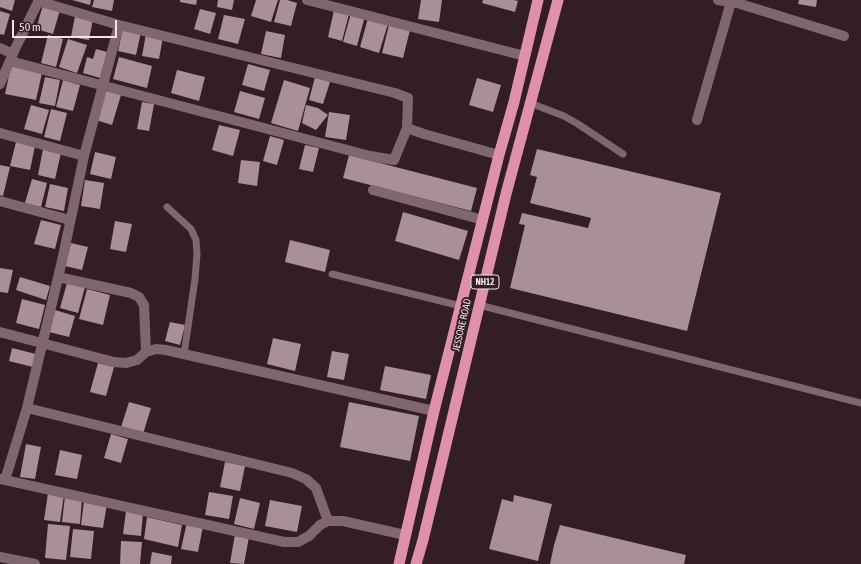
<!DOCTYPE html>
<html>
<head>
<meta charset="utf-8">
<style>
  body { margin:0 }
  #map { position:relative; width:861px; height:564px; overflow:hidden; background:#331e26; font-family:"Asap Condensed",sans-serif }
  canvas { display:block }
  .scale { position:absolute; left:12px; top:20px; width:105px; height:18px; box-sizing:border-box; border:2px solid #f3e4e9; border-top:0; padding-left:5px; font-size:12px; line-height:14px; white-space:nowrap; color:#f3e4e9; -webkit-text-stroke:3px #331e26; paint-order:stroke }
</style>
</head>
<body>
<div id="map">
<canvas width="861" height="564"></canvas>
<div class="scale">50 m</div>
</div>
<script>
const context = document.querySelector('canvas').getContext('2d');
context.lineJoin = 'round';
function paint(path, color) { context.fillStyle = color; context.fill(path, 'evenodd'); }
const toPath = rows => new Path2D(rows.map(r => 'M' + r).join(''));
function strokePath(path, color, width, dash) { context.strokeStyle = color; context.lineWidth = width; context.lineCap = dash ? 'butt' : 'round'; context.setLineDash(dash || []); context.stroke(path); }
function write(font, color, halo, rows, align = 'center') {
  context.font = font + ' "Asap Condensed",sans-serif'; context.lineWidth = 4; context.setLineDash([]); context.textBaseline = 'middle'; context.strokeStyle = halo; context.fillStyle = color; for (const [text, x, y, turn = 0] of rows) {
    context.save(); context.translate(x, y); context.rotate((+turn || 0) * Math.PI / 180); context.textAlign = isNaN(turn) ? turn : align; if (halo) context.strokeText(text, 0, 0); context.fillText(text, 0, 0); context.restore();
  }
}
paint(toPath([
  [0,0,15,0,12,11,0,7],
  [72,0,91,0,90,5],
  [94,0,114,0,112,11,92,7],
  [180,0,197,0,196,5,180,2],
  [218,0,234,0,232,10,217,7],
  [256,0,278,0,271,22,251,16],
  [280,0,287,0,297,3,291,26,274,22],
  [421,0,442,0,439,22,418,19],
  [483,0,514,0,518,1,515,12,482,3],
  [799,0,817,0,816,7,798,4],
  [43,5,60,10,53,34,36,29],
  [200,9,216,13,210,34,194,29],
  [334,10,349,14,342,41,328,37],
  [0,11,10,14,4,35,0,34],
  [351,13,365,16,357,46,343,42],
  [224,15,245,19,238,44,218,39],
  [75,16,93,19,89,40,71,37],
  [368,18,388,24,379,53,360,47],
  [389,25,410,30,403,58,382,53],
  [123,28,141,32,136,55,118,51],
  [266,31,285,35,281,58,261,54],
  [146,34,163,37,159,59,142,56],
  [48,35,63,39,56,67,41,63],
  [68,39,87,45,77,73,59,67],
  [96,49,107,52,100,78,83,73,87,57,93,59],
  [119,57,152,66,147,88,113,79],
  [248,64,270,70,264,91,242,85],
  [11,66,42,73,36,100,5,94],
  [177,70,205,77,199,101,171,93],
  [45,77,60,80,55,106,39,103],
  [315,77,330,82,323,104,309,100],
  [477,78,501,85,493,112,469,105],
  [63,80,80,85,73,111,56,107],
  [284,80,310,88,298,131,271,123],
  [104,90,121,95,112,125,96,120],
  [240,91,265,98,259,119,234,112],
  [142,102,154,104,149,131,137,129],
  [31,105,49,110,42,134,24,129],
  [306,105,318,108,328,115,316,130,302,123],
  [51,109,67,113,60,141,44,137],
  [329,112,350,115,346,140,325,137],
  [219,125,240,130,233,156,212,150],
  [270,136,284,140,277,165,263,161],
  [16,142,35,146,30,170,10,166],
  [305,145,319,148,313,172,299,169],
  [43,149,61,153,55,179,38,175],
  [537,149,721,193,687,331,510,288,525,225,519,224,522,213,588,228,591,218,530,203,537,177,530,175],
  [95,152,116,157,111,179,90,174],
  [349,155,477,188,471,211,343,178],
  [241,160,260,162,257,186,238,183],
  [0,165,10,167,3,196,0,195],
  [32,179,47,183,41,207,25,203],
  [85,180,104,183,100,209,81,206],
  [50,184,68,188,64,211,45,207],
  [403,212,468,231,459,260,395,241],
  [41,220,61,225,55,249,34,244],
  [115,221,132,224,126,252,110,249],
  [290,240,330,250,325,272,285,262],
  [71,243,88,247,82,270,65,266],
  [0,268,13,270,8,293,0,292],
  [20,277,50,286,46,300,16,290],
  [67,283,85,287,78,313,60,308],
  [87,289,110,295,103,325,79,319],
  [22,299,45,305,39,329,16,323],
  [55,310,75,316,69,337,49,332],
  [170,322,185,325,180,345,165,341],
  [273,338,301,344,295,371,267,364],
  [12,348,36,354,33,367,9,361],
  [332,351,349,354,344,380,327,377],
  [98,363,114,367,106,396,90,392],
  [385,366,431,375,426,399,380,390],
  [129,402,151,408,143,434,121,427],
  [349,402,419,416,410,461,340,447],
  [111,434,128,439,121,463,104,458],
  [26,444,41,447,35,479,20,477],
  [60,450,82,455,77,479,55,475],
  [225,462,245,466,240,491,220,487],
  [209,492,233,496,229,519,205,515],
  [48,493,64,495,60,522,44,520],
  [514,495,552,504,538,561,489,549,502,499,513,502],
  [65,496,82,498,80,524,62,522],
  [240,498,260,503,254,529,234,524],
  [270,500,302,506,297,532,265,526],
  [84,501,107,504,103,528,81,525],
  [126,511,143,513,141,536,123,534],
  [147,517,182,525,178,547,144,539],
  [187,522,203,526,198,552,181,549],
  [48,524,70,526,66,560,45,558],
  [560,525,686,555,684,564,550,564,554,545],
  [73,529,94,531,91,559,70,557],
  [235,534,249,537,244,564,230,563],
  [121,541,142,542,140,564,120,564],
  [152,552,172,556,171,564,150,564]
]), '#a98f97');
strokePath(toPath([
  [530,103,564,116,578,124,623,154],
  [167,207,191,229,196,240,197,254,195,279,184,354],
  [332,274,461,306],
  [479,305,861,403]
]), '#80676f', 7);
strokePath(toPath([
  [307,0,525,56],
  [718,0,737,3,844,36],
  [38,1,119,25,395,93,408,98,407,128,424,134,499,155],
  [0,48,13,54],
  [10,61,370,156,394,160,407,128],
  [0,84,15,49,39,0],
  [697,120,731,2],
  [0,133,84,156],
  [373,190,483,220],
  [0,201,70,220],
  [58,277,131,293,139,297,144,305,146,352],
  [0,332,114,362,126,363,137,360,146,352,156,349,166,350,434,411],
  [27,408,292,473,306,479,316,488,328,521],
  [0,479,284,542,298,542,309,536,320,525,328,521,343,521,405,535],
  [5,480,27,408,62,261,84,156,119,25],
  [0,557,35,564]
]), '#80676f', 10);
strokePath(toPath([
  [399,564,434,411,499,155,514,102,538,0],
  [416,564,423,540,506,194,558,0]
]), '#df90ae', 11);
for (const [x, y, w] of [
  [485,282,28]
]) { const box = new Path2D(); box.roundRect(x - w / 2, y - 7, w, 14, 3); context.fillStyle = '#331e26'; context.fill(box); strokePath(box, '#f3e4e9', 1); }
write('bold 9px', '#f3e4e9', null, [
  ["NH12",485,282]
]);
write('10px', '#f3e4e9', '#331e26', [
  ["JESSORE ROAD",462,325,-77]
]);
</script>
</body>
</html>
